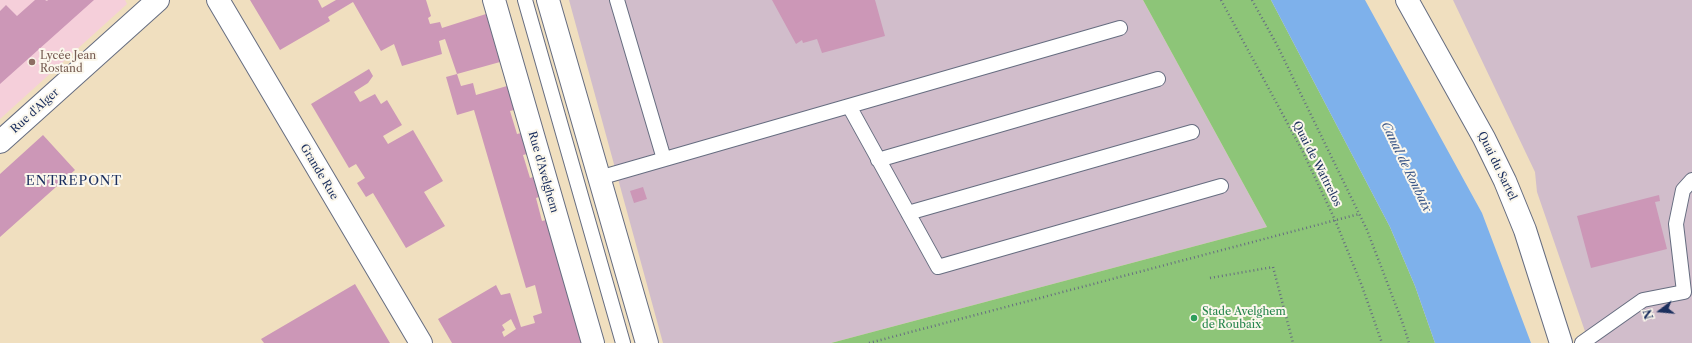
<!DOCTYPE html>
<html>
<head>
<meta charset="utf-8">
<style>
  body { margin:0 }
  #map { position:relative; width:1692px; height:343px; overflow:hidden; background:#f0dfbf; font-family:"Libre Caslon Text",serif }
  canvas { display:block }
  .north { position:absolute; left:1640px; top:291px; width:40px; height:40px; -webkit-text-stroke:3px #fbf7ec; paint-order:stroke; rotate:254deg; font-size:11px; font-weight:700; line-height:16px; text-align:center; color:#1b2f5e }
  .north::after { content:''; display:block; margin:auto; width:14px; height:18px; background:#1b2f5e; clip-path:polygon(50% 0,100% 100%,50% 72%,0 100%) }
</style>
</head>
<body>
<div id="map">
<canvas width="1692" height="343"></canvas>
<div class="north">N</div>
</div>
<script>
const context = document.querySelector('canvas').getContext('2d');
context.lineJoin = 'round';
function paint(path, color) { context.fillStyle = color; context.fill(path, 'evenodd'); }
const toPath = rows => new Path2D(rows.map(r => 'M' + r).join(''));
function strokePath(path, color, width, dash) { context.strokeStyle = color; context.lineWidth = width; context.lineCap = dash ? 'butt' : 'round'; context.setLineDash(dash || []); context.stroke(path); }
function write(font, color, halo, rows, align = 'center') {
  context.font = font + ' "Libre Caslon Text",serif'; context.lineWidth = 4; context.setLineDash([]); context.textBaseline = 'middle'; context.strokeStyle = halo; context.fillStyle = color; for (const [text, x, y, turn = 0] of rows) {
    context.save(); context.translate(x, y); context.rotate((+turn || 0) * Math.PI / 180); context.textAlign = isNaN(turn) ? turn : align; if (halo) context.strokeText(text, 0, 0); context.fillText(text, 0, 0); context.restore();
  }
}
paint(toPath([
  [0,0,125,0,127,4,0,119]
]), '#f5cfda');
paint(toPath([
  [569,0,1143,0,1267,227,831,343,663,343],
  [1453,0,1692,0,1692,343,1589,343,1537,192,1535,172]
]), '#d1bdcb');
paint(toPath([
  [1143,0,1271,0,1390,227,1415,286,1435,343,831,343,1267,227]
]), '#8dc578');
paint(toPath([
  [1271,0,1365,0,1482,213,1531,343,1435,343,1415,286,1390,227]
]), '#7eb1eb');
paint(toPath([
  [35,0,45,0,47,1,48,0,94,0,0,84,0,11,6,5,17,16],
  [250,0,318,0,322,8,336,0,426,0,431,16,428,18,430,24,440,22,442,28,486,14,500,62,457,74,461,86,473,83,476,95,507,86,514,110,510,111,517,134,521,133,527,154,523,155,530,178,533,177,539,197,536,198,542,221,546,220,581,343,452,343,438,319,496,285,501,295,510,293,521,327,535,323,533,316,542,313,535,285,526,288,474,110,457,115,446,77,457,74,445,39,439,41,442,54,402,66,394,44,381,51,353,2,328,17,330,21,280,50],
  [511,319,516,329,504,337,502,332,505,330,502,325],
  [772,0,875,0,885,36,822,53,817,39,803,43,802,40,796,44],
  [369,69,373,76,368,83,354,92,360,102,375,94,381,104,387,100,402,125,383,136,388,144,413,130,443,181,424,192,445,226,406,248,373,193,366,197,357,183,365,178,356,164,349,168,311,104],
  [43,135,75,170,0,237,0,174],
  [643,187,647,199,634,203,630,191],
  [1659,195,1660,201,1655,202,1667,249,1591,268,1577,216],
  [355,284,390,343,264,343,261,339]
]), '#cc97b7');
const service = toPath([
  [525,0,623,343],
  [617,0,664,159],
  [849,106,938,267,1221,186],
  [878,160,1158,79],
  [599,178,1120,28],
  [908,213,1192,132],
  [1582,343,1643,300,1684,292,1676,224,1683,190,1692,180]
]);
const minor = toPath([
  [494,0,593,343],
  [1407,0,1484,138,1505,181,1525,230,1561,343]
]);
const tertiary = toPath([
  [218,0,421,343],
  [0,142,158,0]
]);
const primary = toPath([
  [548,0,647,343]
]);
strokePath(service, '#666d80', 16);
strokePath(minor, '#666d80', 24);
strokePath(tertiary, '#666d80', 24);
strokePath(primary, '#666d80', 24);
strokePath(toPath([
  [1221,0,1303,152,1335,220,1362,286,1382,343],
  [1252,0,1277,45,1367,230,1403,324,1409,343],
  [1210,278,1273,267,1293,343],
  [869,343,1359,214]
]), '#666d80', 2.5, [1, 3]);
strokePath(service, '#fff', 14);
strokePath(minor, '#fff', 22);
strokePath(tertiary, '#fff', 22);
strokePath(primary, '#fff', 22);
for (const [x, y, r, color] of [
  [32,62,4,"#8d6e63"],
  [1194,318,4,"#2e9e5b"]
]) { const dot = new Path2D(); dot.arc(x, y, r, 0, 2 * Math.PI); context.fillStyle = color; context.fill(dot); strokePath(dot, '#fbf7ec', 1.5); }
write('11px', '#785e54', '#fbf7ec', [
  ["Lycée Jean",40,56],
  ["Rostand",40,69]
], 'left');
write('11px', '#1b2f5e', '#fbf7ec', [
  ["Rue d'Alger",35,111,-42],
  ["Quai de Wattrelos",1317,164,63],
  ["Quai du Sartel",1497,166,64],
  ["Grande Rue",319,172,59],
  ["Rue d'Avelghem",543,172,74]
]);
write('11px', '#27864d', '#fbf7ec', [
  ["Stade Avelghem",1202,312],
  ["de Roubaix",1202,325]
], 'left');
write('italic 12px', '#395688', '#fbf7ec', [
  ["Canal de Roubaix",1406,167,64]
]);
context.letterSpacing = '1px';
write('13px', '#1b2f5e', '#fbf7ec', [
  ["ENTREPONT",74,181]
]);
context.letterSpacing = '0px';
</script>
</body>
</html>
